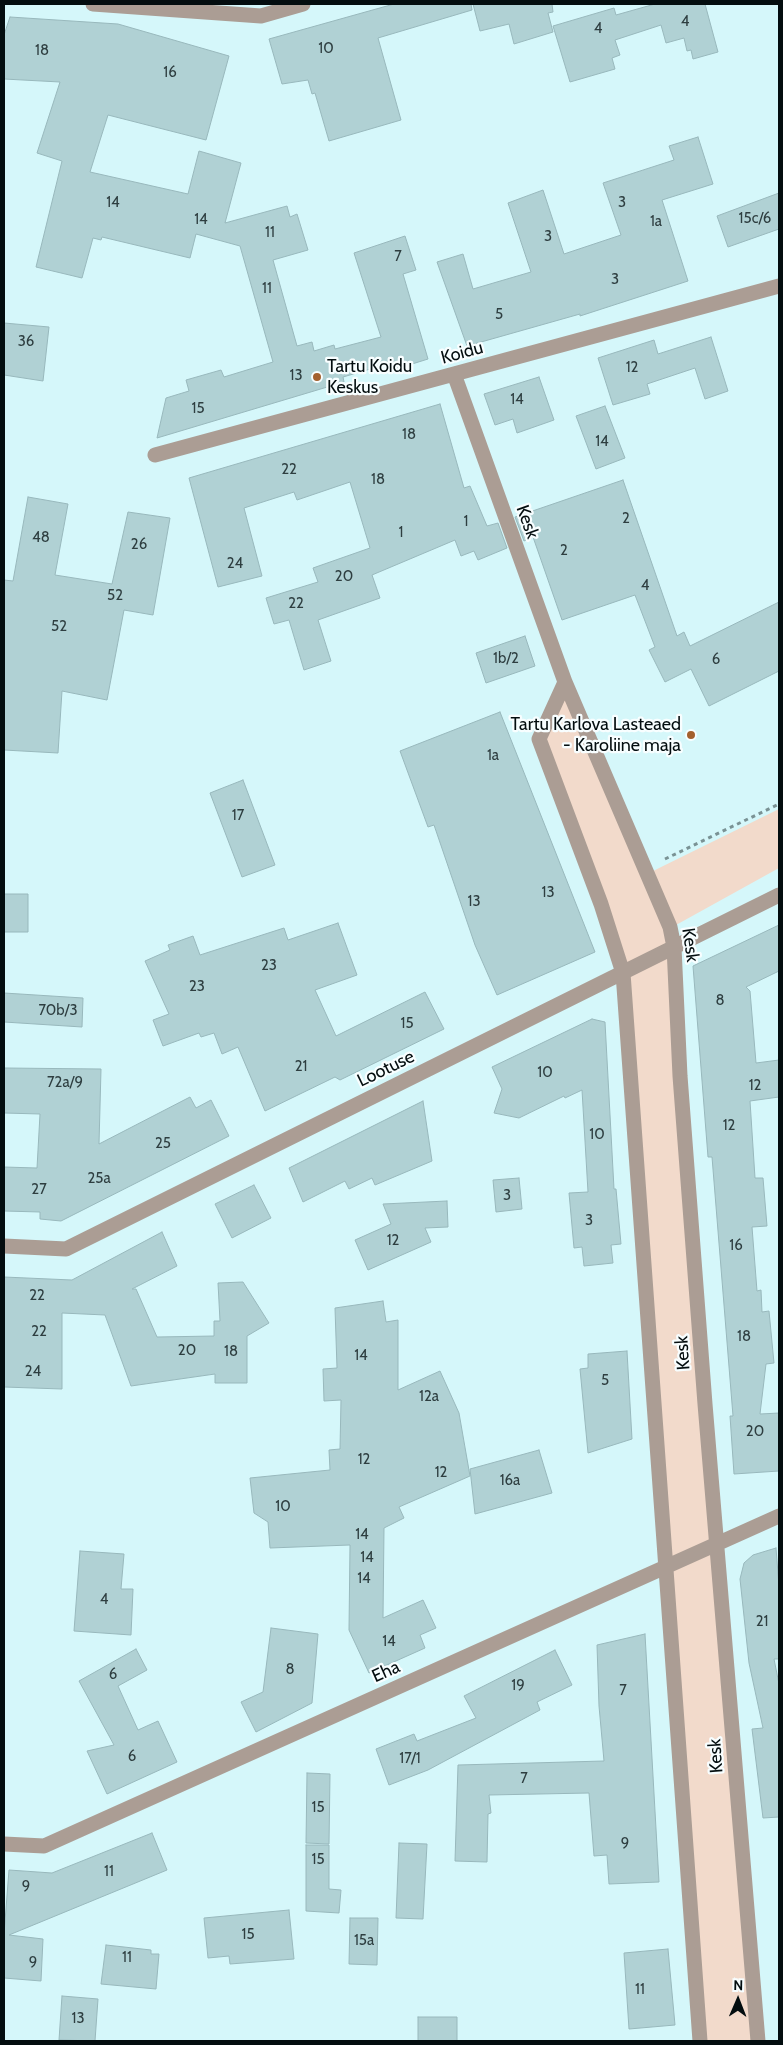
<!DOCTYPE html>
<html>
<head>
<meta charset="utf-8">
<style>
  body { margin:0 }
  #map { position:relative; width:783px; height:2045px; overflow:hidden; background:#d5f7fa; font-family:Cabin,sans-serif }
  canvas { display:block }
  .frame { position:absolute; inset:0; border:5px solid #030d0f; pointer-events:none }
  .north { position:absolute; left:713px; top:1975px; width:50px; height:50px; -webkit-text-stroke:4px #f8feff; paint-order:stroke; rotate:1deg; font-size:14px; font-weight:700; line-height:20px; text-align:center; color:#030d0f }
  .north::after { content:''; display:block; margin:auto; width:18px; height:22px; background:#030d0f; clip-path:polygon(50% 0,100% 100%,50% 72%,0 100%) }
</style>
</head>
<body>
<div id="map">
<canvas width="783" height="2045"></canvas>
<div class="frame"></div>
<div class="north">N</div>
</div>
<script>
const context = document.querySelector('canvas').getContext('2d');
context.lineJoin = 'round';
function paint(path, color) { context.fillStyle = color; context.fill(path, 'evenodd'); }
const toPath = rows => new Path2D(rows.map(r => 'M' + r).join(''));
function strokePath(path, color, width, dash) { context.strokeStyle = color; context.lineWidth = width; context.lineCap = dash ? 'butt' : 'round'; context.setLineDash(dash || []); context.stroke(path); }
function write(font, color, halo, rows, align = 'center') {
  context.font = font + ' Cabin,sans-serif'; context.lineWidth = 4.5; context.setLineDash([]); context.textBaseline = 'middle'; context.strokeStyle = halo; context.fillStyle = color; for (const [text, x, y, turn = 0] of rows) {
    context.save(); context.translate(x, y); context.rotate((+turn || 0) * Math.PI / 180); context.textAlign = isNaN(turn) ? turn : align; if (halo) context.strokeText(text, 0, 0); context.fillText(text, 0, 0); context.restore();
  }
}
paint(toPath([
  [565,682,651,872,779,809,779,868,676,925,758,2041,700,2041,623,973,539,739]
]), '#f2dacb');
const building = toPath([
  [394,4,471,4,472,10,378,38,401,120,329,141,315,93,312,94,308,80,282,84,269,39,394,4],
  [473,4,552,4,553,12,548,13,553,32,514,44,509,24,480,31,473,4],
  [655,4,705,4,718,52,693,59,691,50,687,51,684,38,666,43,661,25,615,40,620,55,612,58,615,69,570,82,553,26,614,8,616,15,655,4],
  [10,17,118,24,229,56,206,140,108,115,90,172,188,194,199,151,241,163,225,223,287,206,290,217,297,214,308,250,273,260,297,346,312,342,314,351,334,345,335,349,381,337,354,253,405,236,416,270,403,274,428,359,393,370,391,363,343,377,344,382,157,438,166,398,189,391,186,380,221,370,224,377,273,362,240,246,196,234,190,258,102,237,101,240,93,238,82,278,36,267,62,161,37,153,60,82,4,79,4,35,10,17],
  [698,137,713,184,662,200,688,281,580,316,580,314,467,346,437,262,463,254,473,289,531,272,508,203,543,190,564,254,621,235,603,183,674,160,669,146,698,137],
  [779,193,779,229,728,247,717,216,779,193],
  [4,323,49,327,43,381,4,375,4,323],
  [711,337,728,391,705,399,695,368,647,384,650,394,613,405,598,358,654,340,658,354,711,337],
  [539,377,554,420,517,433,513,419,495,425,484,394,539,377],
  [440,404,464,488,470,486,487,526,498,523,507,548,478,560,474,551,461,556,455,540,372,575,380,598,318,620,331,661,304,670,289,620,274,624,266,598,318,582,313,568,370,548,350,482,297,500,294,492,244,508,262,576,218,587,189,478,440,404],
  [605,406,625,458,596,469,576,416,605,406],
  [623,480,677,636,684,632,690,646,779,602,779,671,709,706,691,669,665,682,649,650,655,647,635,595,562,620,533,537,524,541,515,517,623,480],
  [28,497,68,504,55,575,112,584,128,512,170,518,153,615,124,610,107,700,62,691,58,753,4,750,4,580,13,581,28,497],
  [525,636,535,666,486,683,476,653,525,636],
  [500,712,595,952,497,995,475,945,434,825,428,827,400,751,500,712],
  [243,780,275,865,242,877,210,793,243,780],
  [4,894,28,894,28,932,4,932,4,894],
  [338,923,357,975,315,990,336,1036,425,992,444,1029,340,1080,335,1077,265,1111,238,1047,222,1054,214,1033,201,1037,199,1033,163,1046,153,1020,169,1014,145,961,170,950,168,945,193,936,200,955,284,928,288,940,338,923],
  [779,925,779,971,746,987,750,991,756,1063,779,1060,779,1097,750,1101,755,1178,763,1178,767,1226,752,1227,757,1291,761,1290,762,1312,769,1311,774,1363,766,1364,760,1414,779,1413,779,1471,734,1474,730,1416,733,1416,712,1157,708,1157,693,966,779,925],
  [4,993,83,998,82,1027,4,1022,4,993],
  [592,1019,605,1022,614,1189,616,1189,621,1244,611,1245,613,1263,584,1266,582,1247,574,1248,569,1193,588,1192,582,1090,565,1098,564,1096,519,1118,494,1113,502,1089,492,1067,592,1019],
  [4,1068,101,1069,99,1144,190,1097,196,1108,211,1100,229,1136,61,1221,40,1219,40,1212,4,1211,4,1167,37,1168,40,1114,4,1113,4,1068],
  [423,1101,432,1161,375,1185,372,1178,349,1189,345,1181,303,1202,289,1168,423,1101],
  [519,1178,522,1209,496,1212,493,1180,519,1178],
  [254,1185,271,1218,232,1238,215,1204,254,1185],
  [447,1201,448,1227,425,1228,431,1242,368,1270,355,1240,391,1224,383,1204,447,1201],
  [162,1232,177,1266,132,1289,136,1289,157,1337,214,1336,214,1321,220,1321,218,1283,243,1282,269,1323,247,1336,247,1383,215,1383,215,1374,131,1386,105,1315,62,1313,62,1389,4,1387,4,1277,72,1280,162,1232],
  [383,1301,386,1322,398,1320,398,1390,440,1371,459,1413,470,1476,399,1507,404,1518,384,1528,383,1618,423,1600,436,1628,420,1635,425,1648,369,1673,349,1630,350,1545,270,1548,268,1522,254,1513,250,1478,330,1470,329,1450,340,1449,341,1400,324,1401,323,1369,337,1368,335,1308,383,1301],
  [627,1351,632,1439,588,1453,580,1369,588,1368,588,1354,627,1351],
  [539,1450,552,1493,475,1514,470,1469,539,1450],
  [776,1548,779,1586,779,1659,774,1659,779,1684,779,1817,763,1818,752,1729,763,1728,749,1663,740,1579,744,1563,753,1555,776,1548],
  [80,1551,124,1554,121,1589,133,1589,131,1635,74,1631,80,1551],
  [271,1628,318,1634,312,1703,256,1732,241,1702,263,1692,271,1628],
  [645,1634,659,1882,609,1884,607,1855,594,1856,589,1793,489,1795,491,1813,488,1814,487,1862,455,1861,458,1765,604,1761,599,1706,597,1645,645,1634],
  [136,1649,147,1670,118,1686,138,1730,158,1721,177,1762,107,1794,87,1751,114,1745,79,1681,136,1649],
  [555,1650,572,1685,537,1702,540,1710,428,1770,389,1785,376,1749,414,1734,417,1741,476,1718,464,1696,555,1650],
  [307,1773,330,1774,329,1844,306,1843,307,1773],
  [152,1833,167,1870,9,1935,43,1939,41,1981,4,1978,4,1934,9,1870,52,1873,152,1833],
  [399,1843,427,1844,423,1919,396,1918,399,1843],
  [306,1845,329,1845,329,1889,341,1890,339,1913,306,1911,306,1845],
  [289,1910,294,1959,230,1964,229,1956,208,1958,204,1918,289,1910],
  [350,1918,378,1918,377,1965,349,1964,350,1918],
  [106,1945,151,1950,151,1954,159,1954,156,1989,101,1984,106,1945],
  [668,1949,675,2025,629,2029,624,1953,668,1949],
  [62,1996,98,1999,95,2041,59,2040,62,1996],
  [418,2017,457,2017,457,2041,418,2041,418,2017]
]);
paint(building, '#b0d1d4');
strokePath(building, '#98b8bc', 1);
strokePath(toPath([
  [665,859,779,804]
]), '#7a9294', 3, [4, 4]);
strokePath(toPath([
  [93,4,261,16,303,4],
  [454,374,565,682,670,927,674,947,680,1076,705,1404,758,2041],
  [155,455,779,286],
  [565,682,539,739,601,904,623,973,700,2041],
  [4,1246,66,1249,779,895],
  [4,1844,44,1846,779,1516]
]), '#ab9d94', 15);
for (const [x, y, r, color] of [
  [317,377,5,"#a3602e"],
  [691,735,5,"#a3602e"]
]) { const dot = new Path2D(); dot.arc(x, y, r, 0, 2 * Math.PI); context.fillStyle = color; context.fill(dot); strokePath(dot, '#f8feff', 2); }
write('15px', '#2e3e40', null, [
  ["4",685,22],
  ["4",598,29],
  ["10",326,49],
  ["18",42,51],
  ["16",170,73],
  ["14",113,203],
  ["3",622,203],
  ["15c/6",755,219],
  ["14",201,220],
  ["1a",656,222],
  ["11",270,233],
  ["3",548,237],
  ["7",398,257],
  ["3",615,280],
  ["11",267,289],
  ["5",499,315],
  ["36",26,342],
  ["12",632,368],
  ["13",296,376],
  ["14",517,400],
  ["15",198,409],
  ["18",409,435],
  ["14",602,442],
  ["22",289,470],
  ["18",378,480],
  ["2",626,519],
  ["1",466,522],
  ["1",401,533],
  ["48",41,538],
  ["26",139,545],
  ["2",564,551],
  ["24",235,564],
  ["20",344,577],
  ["4",645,586],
  ["52",115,596],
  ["22",296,604],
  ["52",59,627],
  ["1b/2",506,659],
  ["6",716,660],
  ["1a",493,756],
  ["17",238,816],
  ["13",548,893],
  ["13",474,902],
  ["23",269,966],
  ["23",197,987],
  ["8",720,1001],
  ["70b/3",58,1011],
  ["15",407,1024],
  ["21",301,1067],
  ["10",545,1073],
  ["72a/9",65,1083],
  ["12",755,1086],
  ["12",729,1126],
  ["10",597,1135],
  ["25",163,1144],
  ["25a",99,1179],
  ["27",39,1190],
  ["3",507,1196],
  ["3",589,1221],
  ["12",393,1241],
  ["16",736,1246],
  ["22",37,1296],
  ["22",39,1332],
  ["18",744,1337],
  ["20",187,1351],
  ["18",231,1352],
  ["14",361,1356],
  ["24",33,1372],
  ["5",605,1381],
  ["12a",429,1397],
  ["20",755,1432],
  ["12",364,1460],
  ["12",441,1473],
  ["16a",510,1481],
  ["10",283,1507],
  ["14",362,1535],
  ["14",367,1558],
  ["14",364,1579],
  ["4",104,1600],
  ["21",762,1622],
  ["14",389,1642],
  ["8",290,1670],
  ["6",113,1675],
  ["19",518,1686],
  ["7",623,1691],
  ["6",132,1757],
  ["17/1",410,1759],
  ["7",524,1779],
  ["15",318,1808],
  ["9",625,1844],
  ["15",318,1860],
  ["11",109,1872],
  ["9",26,1887],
  ["15",248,1935],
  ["15a",364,1941],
  ["11",127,1958],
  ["9",33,1963],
  ["11",640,1990],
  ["13",78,2019]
]);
write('18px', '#030d0f', '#f8feff', [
  ["Koidu",462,353,-15],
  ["Kesk",527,522,70],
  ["Kesk",690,945,82],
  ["Lootuse",386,1069,-26],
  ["Kesk",683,1353,-94],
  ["Eha",386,1672,-24],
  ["Kesk",716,1756,-94]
]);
write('18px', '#030d0f', '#f8feff', [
  ["Tartu Koidu",327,367],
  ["Keskus",327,388],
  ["Tartu Karlova Lasteaed",681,725,"right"],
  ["- Karoliine maja",681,746,"right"]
], 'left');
</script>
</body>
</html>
